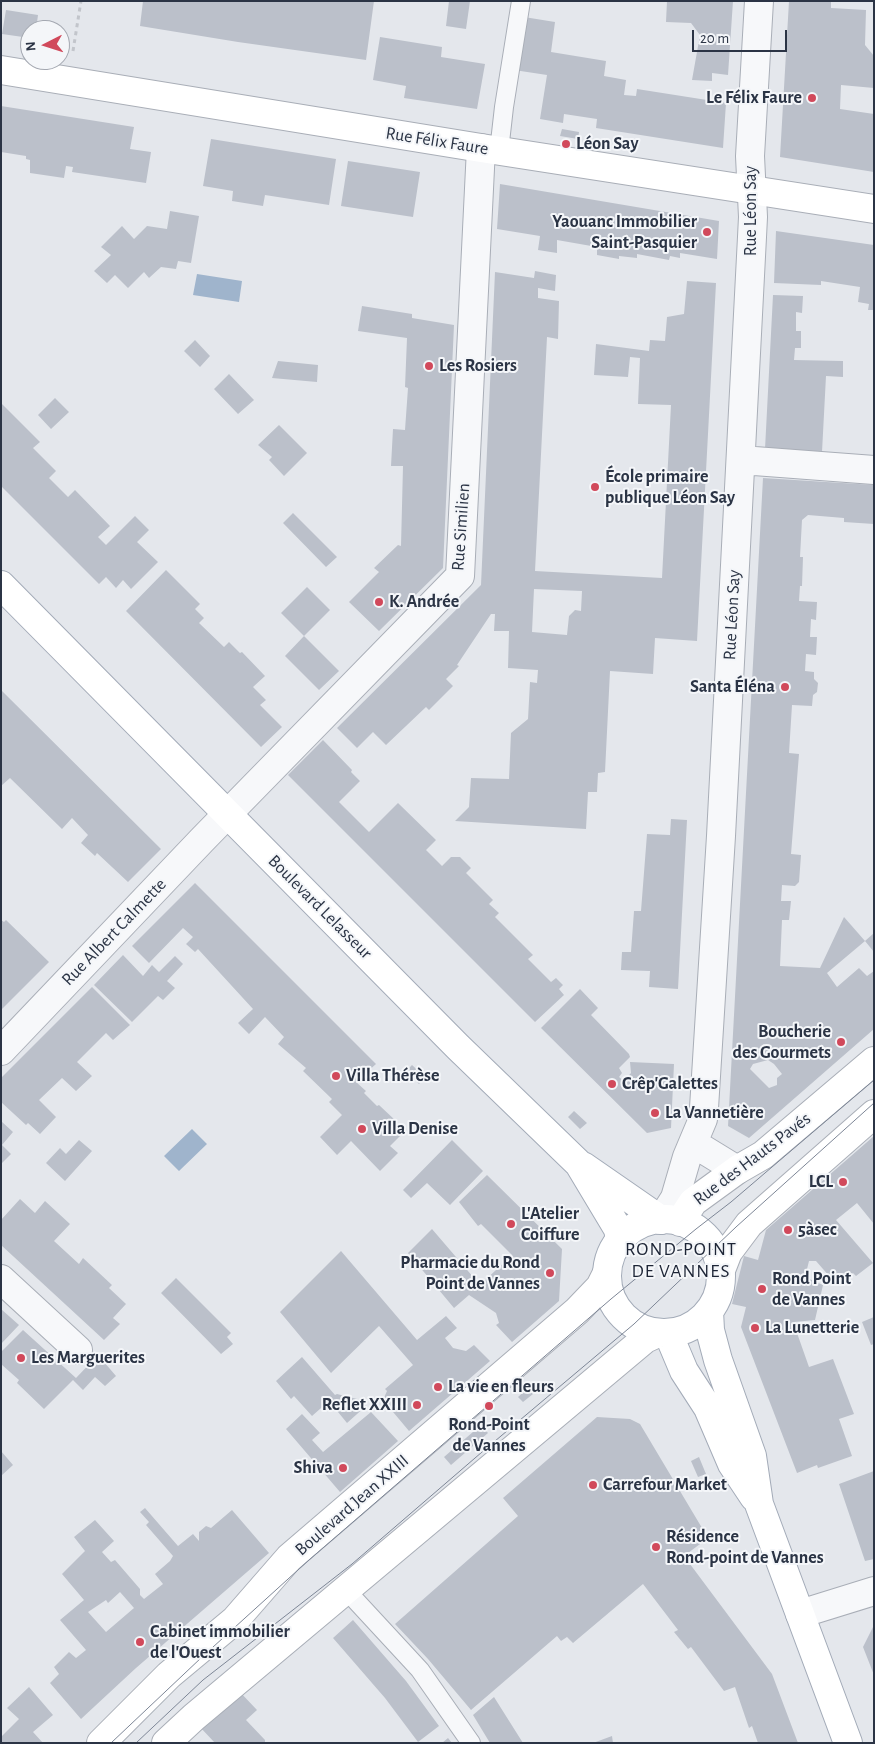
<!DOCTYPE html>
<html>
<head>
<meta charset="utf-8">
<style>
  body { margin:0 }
  #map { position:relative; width:875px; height:1744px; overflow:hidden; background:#e4e7ec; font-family:"Alegreya Sans",sans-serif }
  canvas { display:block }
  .frame { position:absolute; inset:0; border:2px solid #2b3445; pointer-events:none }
  .north { position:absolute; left:20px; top:20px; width:50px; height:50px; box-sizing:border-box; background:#f4f6f9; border:1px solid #a4a8b1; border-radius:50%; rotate:265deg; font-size:14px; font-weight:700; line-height:20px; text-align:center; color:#2b3445 }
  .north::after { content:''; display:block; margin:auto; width:18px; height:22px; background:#d1495b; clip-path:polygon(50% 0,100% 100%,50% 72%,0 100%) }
  .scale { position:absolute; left:692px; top:30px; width:95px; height:22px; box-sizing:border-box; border:2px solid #2b3445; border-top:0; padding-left:6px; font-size:15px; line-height:18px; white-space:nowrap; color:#2b3445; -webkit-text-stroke:4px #f4f6f9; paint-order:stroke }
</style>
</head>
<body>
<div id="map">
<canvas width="875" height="1744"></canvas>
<div class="frame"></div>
<div class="north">N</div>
<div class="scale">20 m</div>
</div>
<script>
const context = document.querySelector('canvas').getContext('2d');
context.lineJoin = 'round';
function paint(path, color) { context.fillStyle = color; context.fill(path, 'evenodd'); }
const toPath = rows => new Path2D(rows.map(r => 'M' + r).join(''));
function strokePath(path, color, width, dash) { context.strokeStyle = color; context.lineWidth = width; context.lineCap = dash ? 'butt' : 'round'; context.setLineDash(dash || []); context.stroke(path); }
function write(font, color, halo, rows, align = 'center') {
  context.font = font + ' "Alegreya Sans",sans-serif'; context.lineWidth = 4; context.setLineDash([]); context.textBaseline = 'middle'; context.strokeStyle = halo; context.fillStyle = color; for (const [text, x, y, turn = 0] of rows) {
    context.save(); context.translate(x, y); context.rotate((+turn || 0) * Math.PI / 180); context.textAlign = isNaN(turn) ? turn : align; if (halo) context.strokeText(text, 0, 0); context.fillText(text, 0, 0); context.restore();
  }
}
paint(toPath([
  [197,274,242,281,239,302,193,295],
  [192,1129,207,1144,179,1171,164,1156]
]), '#9fb4cc');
paint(toPath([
  [143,1,374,1,366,60,238,42,140,26],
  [449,1,470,1,466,29,446,26],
  [667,1,733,1,728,75,712,73,712,81,692,80,700,35,691,23,666,22],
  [789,1,831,1,831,8,866,10,865,45,874,56,874,88,841,85,840,109,874,114,874,172,780,157],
  [6,10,38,15,36,30,30,30,30,38,2,34],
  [524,17,555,22,551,52,606,61,604,76,626,80,624,95,636,96,637,89,726,103,723,148,596,128,597,119,564,114,563,123,540,119,547,75,514,70],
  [380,37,442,47,441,57,485,64,477,109,404,98,406,86,373,80],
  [1,106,134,127,130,149,151,152,146,183,72,172,73,167,66,166,64,178,30,173,30,160,26,159,26,156,1,152],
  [562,129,579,132,578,139,560,136],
  [211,139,336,159,329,205,265,195,263,206,232,201,233,191,203,186],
  [348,161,420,172,413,217,341,206],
  [500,184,719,221,717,259,680,253,680,258,670,256,669,260,637,254,637,258,619,256,619,259,597,255,597,247,557,240,557,253,538,250,540,236,497,229],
  [170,211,199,216,191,263,178,261,176,269,161,267,149,278,144,272,128,288,115,275,107,283,94,271,111,255,101,247,122,226,134,239,147,226,167,229],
  [776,231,874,245,874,310,868,310,869,304,858,302,860,287,821,281,821,285,774,283],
  [535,271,556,275,555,291,538,288,538,298,559,301,558,339,547,337,535,571,662,578,671,405,638,404,640,358,630,357,628,377,594,375,596,344,649,351,650,340,665,341,667,317,684,314,687,281,716,283,697,641,655,638,653,674,610,671,605,772,598,773,597,792,588,792,586,829,455,821,469,807,471,778,509,779,511,733,528,719,530,682,537,683,538,670,508,668,509,631,494,631,495,614,491,614,457,665,459,666,446,679,453,686,429,710,426,707,386,745,373,732,357,748,337,728,481,585,495,272,534,278],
  [534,589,582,591,581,611,575,610,569,616,567,635,532,632],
  [773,295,803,296,802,313,796,312,796,331,801,331,801,348,795,348,794,360,843,361,843,377,826,376,822,452,765,449],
  [362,306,412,314,412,318,454,325,443,568,379,631,349,602,379,572,374,568,398,545,401,546,403,466,391,466,393,429,405,430,408,388,405,387,407,338,358,331],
  [195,340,210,356,200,367,184,351],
  [278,361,318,365,317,382,272,378],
  [229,374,254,400,238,414,214,389],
  [55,398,69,412,51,429,38,415],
  [1,403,40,442,33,448,56,471,49,478,68,497,75,490,110,526,98,537,106,545,135,516,149,530,137,542,158,562,131,589,123,580,116,588,106,577,99,584,1,486],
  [279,425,307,453,284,476,269,460,272,457,258,445],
  [763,478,874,485,874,524,844,522,844,518,808,515,802,520,800,557,803,557,802,586,800,586,799,601,817,602,816,620,811,619,810,637,817,637,816,655,806,654,805,671,814,672,814,679,818,683,817,692,813,695,812,706,792,705,789,753,799,754,791,854,801,855,799,882,795,886,782,885,781,901,791,901,789,920,782,920,780,966,820,968,844,917,865,941,827,973,837,987,859,968,867,976,874,971,874,1029,749,1138,728,1126],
  [768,1060,774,1064,782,1074,777,1078,777,1085,769,1088,750,1069,753,1064],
  [293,513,337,557,326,567,283,523],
  [166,570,200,604,195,609,204,618,199,623,224,647,229,642,240,653,242,652,265,676,253,687,266,700,260,705,282,727,261,747,126,611],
  [307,587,330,610,304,636,281,613],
  [304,636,339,671,319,690,285,656],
  [1,690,161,849,128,882,97,853,95,856,81,843,88,835,72,818,62,829,10,778,1,786],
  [323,740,352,770,351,772,360,781,339,802,369,832,398,803,436,840,426,850,442,866,451,857,460,857,471,868,466,873,493,900,489,904,499,913,495,917,533,955,528,959,551,982,556,978,563,985,559,989,564,995,535,1022,288,775],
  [671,819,687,820,678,989,649,987,650,971,621,970,622,952,631,952,634,911,641,911,647,834,670,835],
  [195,883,376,1064,356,1082,366,1091,364,1093,377,1106,379,1105,396,1121,392,1124,402,1134,390,1146,398,1153,380,1171,351,1141,337,1155,320,1137,342,1115,329,1102,332,1099,303,1071,306,1068,278,1044,284,1037,265,1017,249,1034,238,1023,253,1009,198,949,195,952,186,944,193,937,183,928,149,963,132,946],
  [1,920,4,922,6,920,49,962,1,1010],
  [874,933,874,952,865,941],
  [123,955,143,976,152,965,159,972,175,956,183,964,167,981,175,988,163,1000,158,996,132,1022,94,985],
  [92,987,130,1025,113,1040,106,1033,77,1062,92,1076,76,1091,62,1078,39,1100,56,1117,40,1134,28,1123,26,1125,1,1102,1,1078],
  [580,989,598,1008,591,1015,629,1054,630,1057,619,1068,622,1073,619,1077,624,1081,631,1073,630,1062,674,1064,671,1128,647,1133,541,1028],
  [412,1065,425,1077,419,1084,406,1071],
  [574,1111,587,1123,580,1129,568,1117],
  [1,1121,13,1132,2,1145,11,1154,1,1164],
  [874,1136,874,1224,857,1203,836,1220,873,1263,856,1276,853,1273,837,1285,816,1261,809,1261,805,1277,823,1285,815,1320,794,1322,800,1323,797,1333,809,1367,833,1359,854,1414,839,1419,852,1456,818,1468,817,1465,797,1473,741,1327,746,1307,732,1304,744,1256,758,1260,766,1230],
  [79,1140,92,1151,65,1181,46,1163,60,1148,66,1154],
  [452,1140,483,1171,450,1205,427,1183,411,1198,403,1190],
  [487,1175,562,1249,559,1301,512,1342,496,1325,499,1323,496,1313,469,1295,454,1308,408,1253,432,1229,480,1285,512,1255,481,1224,478,1226,459,1202],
  [20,1199,35,1213,45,1201,70,1224,54,1241,79,1264,83,1258,112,1285,109,1288,126,1304,113,1318,120,1324,104,1340,1,1245,1,1220],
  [341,1251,417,1340,446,1316,457,1328,445,1338,453,1348,466,1351,474,1345,490,1361,409,1431,383,1400,387,1391,385,1389,413,1365,379,1326,331,1373,280,1312],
  [176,1278,231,1333,227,1337,233,1344,221,1354,161,1293],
  [1,1309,19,1325,1,1344],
  [874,1317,874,1344,871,1345,862,1322],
  [23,1330,76,1378,98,1355,116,1376,105,1386,95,1377,83,1390,73,1380,44,1409,17,1383,19,1380,1,1364,1,1352],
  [302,1357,335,1395,337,1394,361,1400,366,1406,347,1423,329,1401,312,1416,294,1396,291,1399,276,1381],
  [528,1388,533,1394,523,1402,518,1397],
  [371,1412,398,1441,340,1492,286,1429,302,1414,320,1433,312,1440,323,1452],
  [597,1417,630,1419,640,1424,646,1434,708,1538,684,1556,772,1674,798,1743,758,1743,752,1726,749,1728,735,1687,724,1691,691,1647,688,1649,674,1632,678,1630,643,1584,573,1643,567,1637,561,1641,557,1636,471,1710,428,1659,395,1624,518,1516,503,1498],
  [481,1425,488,1433,451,1465,444,1457],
  [1,1451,13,1465,1,1476],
  [699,1457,706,1474,698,1477,691,1461],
  [874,1471,874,1559,865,1561,839,1484],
  [145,1508,178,1546,193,1534,199,1541,199,1532,206,1526,211,1528,232,1510,269,1553,136,1668,81,1719,50,1683,59,1674,54,1667,69,1652,76,1658,86,1650,60,1620,84,1600,62,1574,85,1551,74,1537,95,1520,114,1541,102,1552,111,1562,115,1560,140,1589,140,1595,144,1599,163,1584,155,1574,170,1561,173,1556,146,1525,149,1522,140,1512],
  [120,1592,134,1608,106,1632,88,1612,106,1600,108,1603],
  [353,1620,406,1681,439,1726,418,1742,385,1698,333,1638],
  [874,1625,874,1675,863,1647],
  [29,1687,53,1715,33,1732,43,1743,1,1743,1,1737,19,1719,7,1708],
  [238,1690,257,1710,246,1720,265,1740,265,1743,215,1743,199,1726],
  [494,1697,523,1743,490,1743,473,1715],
  [612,1736,613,1743,593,1743],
  [448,1738,452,1743,442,1743]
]), '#bbc0ca');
const lane = toPath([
  [499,151,504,107,521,1],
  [346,1590,420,1670,471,1743]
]);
const street = toPath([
  [741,460,874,470],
  [1,1051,202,840,460,576,481,148],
  [693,1143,737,1170],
  [661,1220,675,1198,687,1157,703,1119,704,1108,721,836,752,237,753,217,750,156,759,1],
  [1,1279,78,1350],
  [800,1614,874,1591]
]);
const secondary = toPath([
  [1,70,481,148,874,209],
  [680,1222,693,1202,737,1170,763,1155,874,1061],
  [721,1270,728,1252,749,1224,874,1114],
  [101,1743,169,1675,235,1620,289,1558,577,1311,600,1287,607,1273],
  [166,1743,194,1717,645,1339,658,1333]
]);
const primary = toPath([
  [1,585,458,1047,579,1164,618,1229,620,1240],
  [583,1166,661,1220],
  '607 1276a57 57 0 1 1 114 0a57 57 0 1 1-114 0Z',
  [709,1311,710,1330,718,1360,752,1456,759,1504,848,1743],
  [668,1333,684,1371,708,1408,732,1464,754,1497]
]);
strokePath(lane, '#a9aeb7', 20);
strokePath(street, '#a9aeb7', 30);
strokePath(secondary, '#a9aeb7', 30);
strokePath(primary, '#a3abb8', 30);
strokePath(toPath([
  [73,51,81,1]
]), '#c2c5cb', 3, [4, 4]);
strokePath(lane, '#f7f8fa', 18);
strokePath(street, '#f7f8fa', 28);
strokePath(secondary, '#fff', 28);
strokePath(primary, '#fff', 28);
strokePath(toPath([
  [111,1743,202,1657,309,1560,611,1299,696,1229,731,1202,874,1080],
  [136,1743,203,1680,352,1564,482,1452,634,1324,736,1227,874,1103]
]), '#7d8696', 1);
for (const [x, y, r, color] of [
  [812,98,5,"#d1495b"],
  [566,144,5,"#d1495b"],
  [707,232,5,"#d1495b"],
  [429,366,5,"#d1495b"],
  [595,487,5,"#d1495b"],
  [379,602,5,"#d1495b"],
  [785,687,5,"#d1495b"],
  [841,1042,5,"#d1495b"],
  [336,1076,5,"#d1495b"],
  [612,1084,5,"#d1495b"],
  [655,1113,5,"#d1495b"],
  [362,1129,5,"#d1495b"],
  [843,1182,5,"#d1495b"],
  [511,1224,5,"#d1495b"],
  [788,1230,5,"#d1495b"],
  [550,1273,5,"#d1495b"],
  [762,1289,5,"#d1495b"],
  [755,1328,5,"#d1495b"],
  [21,1358,5,"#d1495b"],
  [438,1387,5,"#d1495b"],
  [417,1405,5,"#d1495b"],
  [489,1406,5,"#d1495b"],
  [343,1468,5,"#d1495b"],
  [593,1485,5,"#d1495b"],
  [656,1547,5,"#d1495b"],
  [140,1642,5,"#d1495b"]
]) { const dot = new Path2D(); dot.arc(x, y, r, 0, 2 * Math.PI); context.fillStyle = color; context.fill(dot); strokePath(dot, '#f4f6f9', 2); }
write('bold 18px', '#2b3445', '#f4f6f9', [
  ["Le Félix Faure",802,98,"right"],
  ["Léon Say",576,144],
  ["Yaouanc Immobilier",697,222,"right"],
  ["Saint-Pasquier",697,243,"right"],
  ["Les Rosiers",439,366],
  ["École primaire",605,477],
  ["publique Léon Say",605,498],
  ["K. Andrée",389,602],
  ["Santa Éléna",775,687,"right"],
  ["Boucherie",831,1032,"right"],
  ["des Gourmets",831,1053,"right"],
  ["Villa Thérèse",346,1076],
  ["Crêp'Galettes",622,1084],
  ["La Vannetière",665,1113],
  ["Villa Denise",372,1129],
  ["LCL",833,1182,"right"],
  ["L'Atelier",521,1214],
  ["Coiffure",521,1235],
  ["5àsec",798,1230],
  ["Pharmacie du Rond",540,1263,"right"],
  ["Point de Vannes",540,1284,"right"],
  ["Rond Point",772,1279],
  ["de Vannes",772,1300],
  ["La Lunetterie",765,1328],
  ["Les Marguerites",31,1358],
  ["La vie en fleurs",448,1387],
  ["Reflet XXIII",407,1405,"right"],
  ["Rond-Point",489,1425,"center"],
  ["de Vannes",489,1446,"center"],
  ["Shiva",333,1468,"right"],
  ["Carrefour Market",603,1485],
  ["Résidence",666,1537],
  ["Rond-point de Vannes",666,1558],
  ["Cabinet immobilier",150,1632],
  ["de l'Ouest",150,1653]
], 'left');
write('18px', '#2b3445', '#f4f6f9', [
  ["Rue Félix Faure",437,141,9],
  ["Rue Léon Say",751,211,-90],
  ["Rue Similien",461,527,-86],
  ["Rue Léon Say",732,615,-87],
  ["Boulevard Lelasseur",320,907,45],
  ["Rue Albert Calmette",114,932,-46],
  ["Rue des Hauts Pavés",752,1159,-37],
  ["Boulevard Jean XXIII",352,1505,-41]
]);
context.letterSpacing = '1px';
write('19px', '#1d2536', '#f4f6f9', [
  ["ROND-POINT",681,1249],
  ["DE VANNES",681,1271]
]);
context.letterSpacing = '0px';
</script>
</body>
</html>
